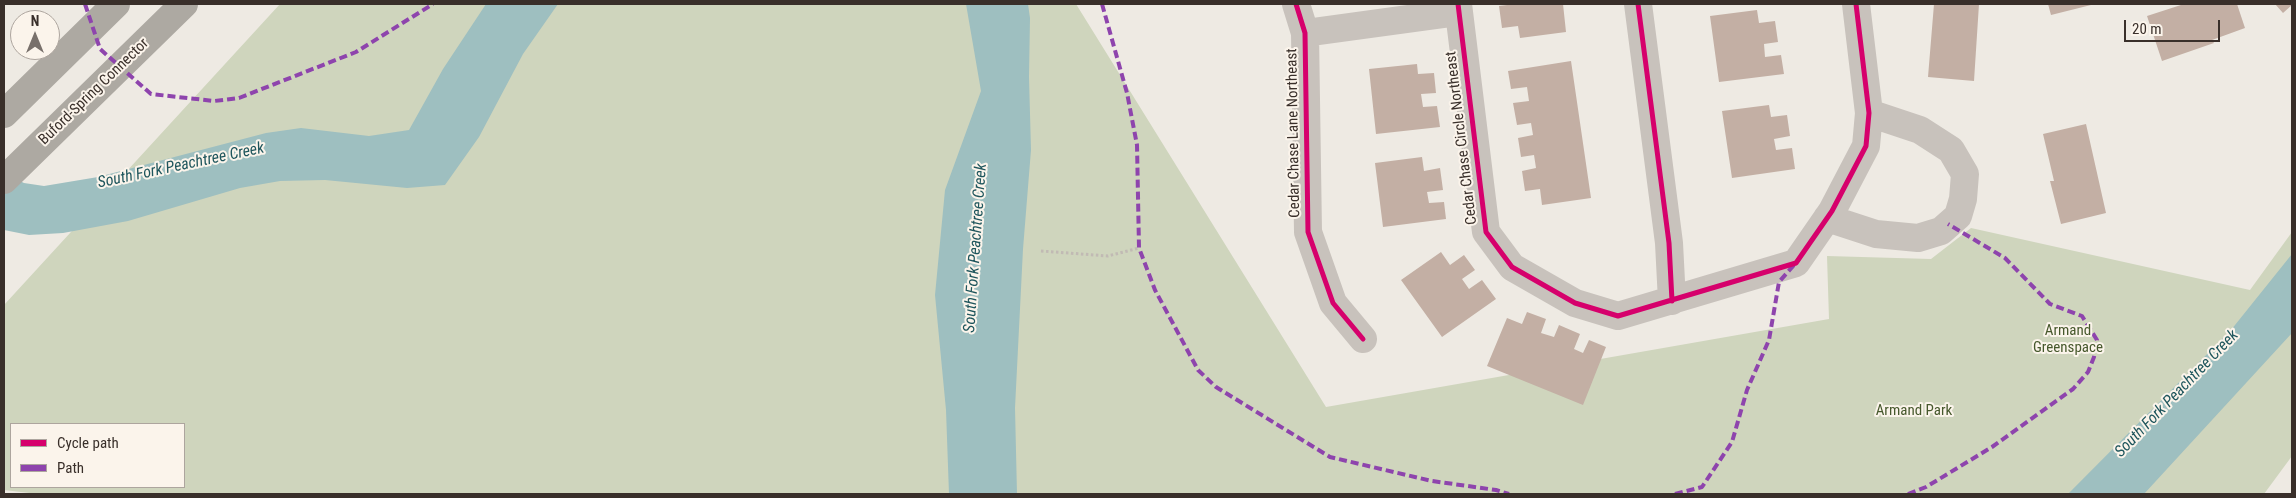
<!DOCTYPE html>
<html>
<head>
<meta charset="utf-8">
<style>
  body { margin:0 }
  #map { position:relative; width:2296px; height:498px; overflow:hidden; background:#eeeae3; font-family:"Roboto Condensed",sans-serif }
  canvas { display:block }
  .frame { position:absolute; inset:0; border:5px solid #392f2a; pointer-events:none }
  .legend { position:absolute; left:10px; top:423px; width:175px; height:65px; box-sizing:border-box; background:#fbf4eb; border:1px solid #ada59e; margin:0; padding:6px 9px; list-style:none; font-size:15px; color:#392f2a }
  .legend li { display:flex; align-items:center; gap:10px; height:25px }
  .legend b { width:25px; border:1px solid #ada59e }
  .north { position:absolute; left:10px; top:10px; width:50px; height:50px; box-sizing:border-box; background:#fbf4eb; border:1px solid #ada59e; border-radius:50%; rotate:0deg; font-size:14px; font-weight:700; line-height:20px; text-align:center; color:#392f2a }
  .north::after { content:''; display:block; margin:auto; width:18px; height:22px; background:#78706b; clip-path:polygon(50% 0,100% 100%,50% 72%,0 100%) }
  .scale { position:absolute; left:2124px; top:20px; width:96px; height:22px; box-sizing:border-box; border:2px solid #392f2a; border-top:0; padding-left:6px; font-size:15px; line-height:18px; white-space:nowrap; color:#392f2a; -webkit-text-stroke:4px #fbf4eb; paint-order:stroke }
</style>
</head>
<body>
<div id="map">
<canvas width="2296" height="498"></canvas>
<div class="frame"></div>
<ul class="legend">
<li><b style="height:6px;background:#d6006c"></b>Cycle path</li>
<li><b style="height:6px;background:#8e44ad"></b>Path</li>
</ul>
<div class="north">N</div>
<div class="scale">20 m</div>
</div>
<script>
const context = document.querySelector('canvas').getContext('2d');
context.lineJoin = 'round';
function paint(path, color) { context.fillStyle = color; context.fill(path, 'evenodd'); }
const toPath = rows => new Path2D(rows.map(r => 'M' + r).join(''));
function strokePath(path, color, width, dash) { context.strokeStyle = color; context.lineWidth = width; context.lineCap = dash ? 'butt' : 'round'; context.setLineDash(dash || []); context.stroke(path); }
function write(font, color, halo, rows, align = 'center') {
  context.font = font + ' "Roboto Condensed",sans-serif'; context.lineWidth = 4; context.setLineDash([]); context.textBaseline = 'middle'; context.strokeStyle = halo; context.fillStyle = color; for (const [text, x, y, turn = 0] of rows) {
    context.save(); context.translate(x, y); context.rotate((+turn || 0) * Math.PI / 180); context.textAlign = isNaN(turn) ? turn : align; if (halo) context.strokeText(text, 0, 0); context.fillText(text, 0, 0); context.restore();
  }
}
paint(toPath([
  [280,4,1076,4,1326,407,1829,319,1827,256,1931,259,1971,228,2250,290,2292,232,2292,456,2264,494,38,494,4,490,4,305],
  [11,424,184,424,184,487,11,487]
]), '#cfd5bd');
paint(toPath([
  [486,4,558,4,523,54,479,137,445,185,407,188,325,180,280,181,240,188,128,221,63,233,29,235,4,230,4,173,24,183,44,186,98,177,266,133,301,128,369,136,409,130,443,69],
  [966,4,1028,4,1030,18,1029,77,1031,150,1023,249,1015,408,1017,494,949,494,946,410,935,295,945,190,981,91],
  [2292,254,2292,333,2144,494,2068,494,2231,330]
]), '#9ebfc0');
paint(toPath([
  [1515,4,1563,4,1566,32,1520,38,1518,26,1502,28,1499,6],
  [1934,4,1979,4,1974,81,1928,77],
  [2048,4,2095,4,2051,15],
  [2184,4,2237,4,2245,28,2212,40,2214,43,2162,61,2147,16],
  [2275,4,2292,4,2292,5,2283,13],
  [1757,10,1759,23,1775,21,1778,42,1764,44,1765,57,1781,55,1784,74,1719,82,1710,16],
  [1571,61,1591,198,1542,205,1540,189,1525,191,1522,171,1536,168,1534,155,1521,157,1518,138,1533,135,1531,123,1517,125,1513,103,1529,101,1527,87,1511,89,1508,71],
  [1417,64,1418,74,1434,73,1436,93,1421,94,1423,107,1437,106,1440,127,1376,134,1369,69],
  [1769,105,1771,117,1787,115,1790,136,1774,139,1776,150,1792,148,1795,169,1732,178,1722,111],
  [2086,124,2106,213,2061,224,2050,181,2054,181,2043,134],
  [1422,157,1424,171,1440,168,1443,190,1427,192,1429,203,1444,202,1446,219,1383,227,1375,163],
  [1441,252,1450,265,1464,255,1475,270,1462,279,1469,289,1482,280,1496,299,1442,337,1401,280],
  [1527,312,1546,319,1541,333,1554,337,1559,325,1580,334,1574,349,1583,353,1589,340,1606,347,1583,405,1487,366,1507,318,1522,324]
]), '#c3afa4');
strokePath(toPath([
  [1041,251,1108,256,1139,248]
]), '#c1bab4', 3, [2.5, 2.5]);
strokePath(toPath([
  [1296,4,1305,33,1308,232,1333,303,1363,339],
  [1458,4,1486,232,1512,267,1575,303,1618,316,1796,263,1832,211,1866,146,1869,113,1856,4],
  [1638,4,1669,243,1672,301],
  [1305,33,1459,12],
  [1827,218,1876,234,1918,238,1941,231,1958,216,1963,199,1965,174,1951,150,1920,130,1869,113]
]), '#c8c2bc', 28);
strokePath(toPath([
  [4,114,116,4],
  [4,180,184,4]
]), '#ada9a2', 28);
strokePath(toPath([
  [85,4,100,49,151,94,214,101,239,98,356,52,433,4],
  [1102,4,1127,93,1137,145,1139,248,1155,290,1198,370,1216,387,1330,457,1432,481,1496,490,1509,494],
  [1675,494,1702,487,1732,442,1747,390,1769,340,1779,282,1794,265],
  [1908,494,1926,487,1992,447,2073,389,2088,372,2094,357,2097,340,2082,316,2050,304,2005,258,1948,224]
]), '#8e44ad', 4, [8, 4]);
strokePath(toPath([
  [1296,4,1305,33,1308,232,1333,303,1363,339],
  [1458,4,1486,232,1512,267,1575,303,1618,316,1796,263,1832,211,1866,146,1869,113,1856,4],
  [1638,4,1669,243,1672,301]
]), '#d6006c', 5);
write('15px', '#392f2a', '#fbf4eb', [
  ["Buford-Spring Connector",94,92,-44],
  ["Cedar Chase Lane Northeast",1294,133,-91],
  ["Cedar Chase Circle Northeast",1462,138,-97]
]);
write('15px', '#46582c', '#fbf4eb', [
  ["Armand",2068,331],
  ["Greenspace",2068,348],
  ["Armand Park",1914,411]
]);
write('italic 16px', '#1e555c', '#fbf4eb', [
  ["South Fork Peachtree Creek",181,166,-12],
  ["South Fork Peachtree Creek",976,248,-86],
  ["South Fork Peachtree Creek",2177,394,-46]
]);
</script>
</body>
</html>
